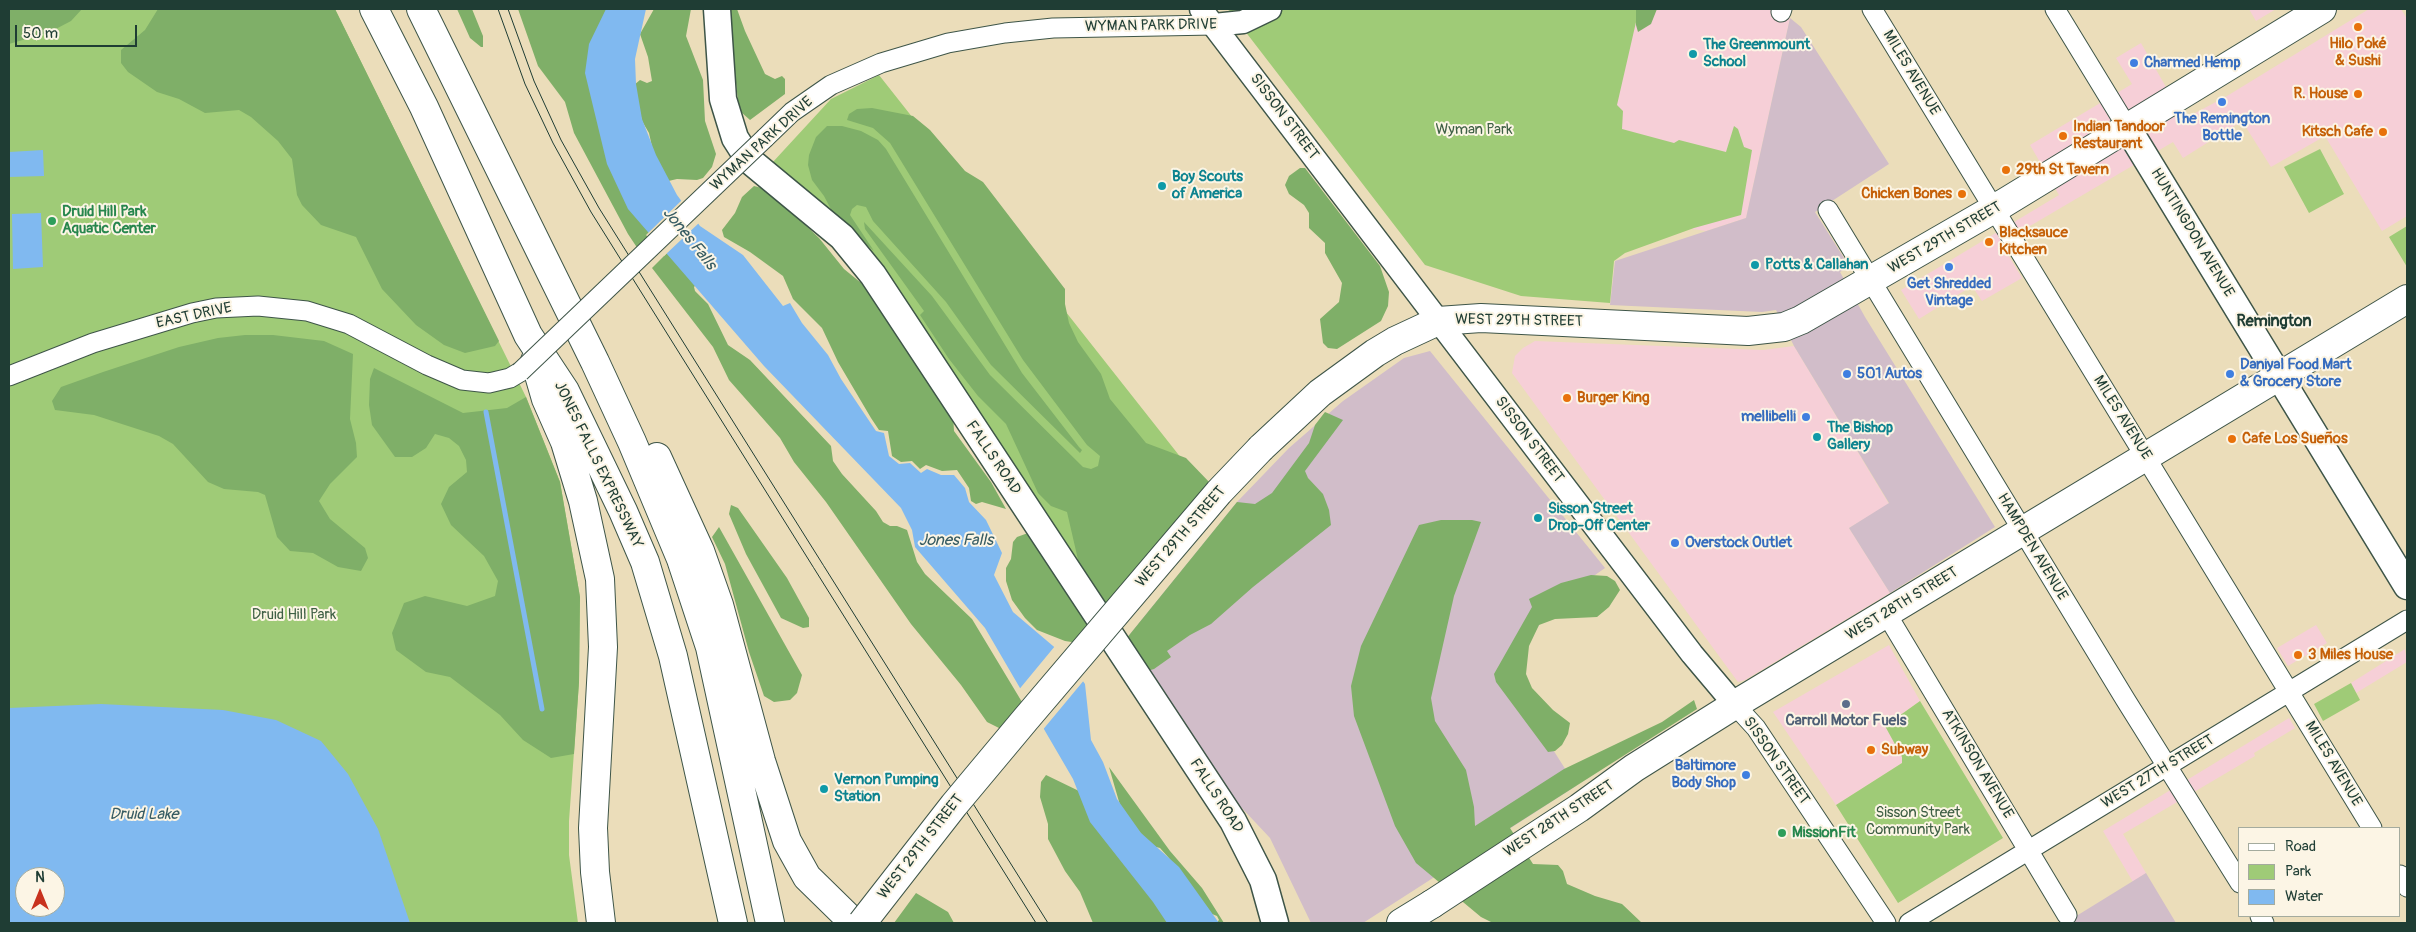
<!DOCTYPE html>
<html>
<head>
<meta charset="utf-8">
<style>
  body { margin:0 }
  #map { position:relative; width:2416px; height:932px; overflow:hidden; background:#ebddba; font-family:Pangolin,sans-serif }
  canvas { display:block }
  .frame { position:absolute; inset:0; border:10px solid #1f3d34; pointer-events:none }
  .legend { position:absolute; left:2238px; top:827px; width:162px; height:90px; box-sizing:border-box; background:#fcf5e5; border:1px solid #a4ab9e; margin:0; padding:6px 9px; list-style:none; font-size:15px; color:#1f3d34 }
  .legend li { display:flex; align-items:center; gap:10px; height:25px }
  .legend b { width:25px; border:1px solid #a4ab9e }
  .north { position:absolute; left:15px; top:867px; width:50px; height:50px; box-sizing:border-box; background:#fcf5e5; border:1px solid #a4ab9e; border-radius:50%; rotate:0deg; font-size:14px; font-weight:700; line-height:20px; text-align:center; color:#1f3d34 }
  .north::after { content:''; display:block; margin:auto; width:18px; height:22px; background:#c8321e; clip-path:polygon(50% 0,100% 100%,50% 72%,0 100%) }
  .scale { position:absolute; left:15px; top:25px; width:122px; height:22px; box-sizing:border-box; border:2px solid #1f3d34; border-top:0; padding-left:6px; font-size:15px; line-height:18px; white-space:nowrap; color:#1f3d34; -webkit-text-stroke:4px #fcf5e5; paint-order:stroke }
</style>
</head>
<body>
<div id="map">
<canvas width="2416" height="932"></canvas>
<div class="frame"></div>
<ul class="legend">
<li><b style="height:6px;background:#fff"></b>Road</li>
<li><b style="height:14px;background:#9fcb77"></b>Park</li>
<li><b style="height:14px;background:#80b9f0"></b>Water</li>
</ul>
<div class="north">N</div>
<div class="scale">50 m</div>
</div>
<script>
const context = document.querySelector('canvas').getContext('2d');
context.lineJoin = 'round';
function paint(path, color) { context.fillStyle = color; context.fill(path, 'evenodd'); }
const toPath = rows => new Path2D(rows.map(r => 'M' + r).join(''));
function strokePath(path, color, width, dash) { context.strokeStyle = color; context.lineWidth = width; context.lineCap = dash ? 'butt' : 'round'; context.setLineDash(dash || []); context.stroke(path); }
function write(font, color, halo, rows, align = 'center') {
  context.font = font + ' Pangolin,sans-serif'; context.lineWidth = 4; context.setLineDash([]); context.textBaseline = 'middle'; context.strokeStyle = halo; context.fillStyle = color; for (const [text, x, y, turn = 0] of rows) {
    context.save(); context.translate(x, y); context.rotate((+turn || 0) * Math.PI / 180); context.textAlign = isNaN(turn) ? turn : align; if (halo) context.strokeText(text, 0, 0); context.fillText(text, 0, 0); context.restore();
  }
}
paint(toPath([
  [1639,9,1781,9,1790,18,1746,218,1706,231,1577,211],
  [2249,9,2276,9,2256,21],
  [2369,9,2401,9,2407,19,2407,216,2382,231,2325,136,2271,167,2242,121,2183,158,2173,142,2001,243,2022,278,1982,301,1972,286,1919,319,1901,290,2059,195,2030,145,2132,84,2116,58,2141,43,2184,119,2227,96],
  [1535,341,1763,350,1794,346,1889,504,1849,528,1890,593,1745,680,1738,682,1512,373,1515,356,1523,348],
  [2316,625,2327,643,2288,666,2277,648],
  [1889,645,1920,701,1885,726,1902,757,1902,763,1836,805,1773,712],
  [2405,649,2407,662,2356,693,2351,683],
  [2289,718,2295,728,2254,753,2255,756,2123,834,2146,873,2133,882,2103,831]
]), '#f6cfd7');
paint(toPath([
  [1790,18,1801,27,1889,164,1815,212,1849,266,1840,272,1865,317,1995,527,1890,593,1849,528,1889,503,1794,346,1776,310,1762,312,1610,305,1615,261,1746,218],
  [1430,351,1605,568,1551,606,1507,677,1576,786,1363,923,1311,923,1270,838,1240,806,1189,736,1126,639,1237,502,1289,448,1343,401,1404,358],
  [2146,873,2176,923,2065,923]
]), '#d1bdc9');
paint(toPath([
  [9,9,335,9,526,397,560,482,580,597,579,682,569,821,569,855,578,923,9,923],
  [25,877,55,877,55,907,25,907],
  [1228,9,1639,9,1617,105,1623,111,1622,129,1674,143,1679,140,1726,152,1734,126,1738,129,1744,147,1752,150,1741,215,1694,228,1625,253,1614,261,1610,303,1521,296,1425,265],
  [879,75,1204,487,1104,607,867,251,772,163,831,99],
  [2320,149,2344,194,2309,213,2284,167],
  [2407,226,2407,267,2389,237],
  [2351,683,2360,700,2323,721,2314,704],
  [1920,701,2003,838,1898,903,1836,805,1902,763,1902,757,1885,726]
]), '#9fcb77');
paint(toPath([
  [9,9,82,9,71,21,50,32,9,44],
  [158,9,335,9,499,341,495,346,465,353,444,345,416,325,382,289,356,237,321,225,302,205,297,195,292,159,278,141,251,117,239,110,205,113,179,99,157,92,128,72,121,63,121,50,145,30],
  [457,9,472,9,483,36,483,47,481,47,470,38],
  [518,9,614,9,659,229,638,249,628,234,574,133,565,102,538,66],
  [654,9,691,9,686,36,703,80,705,121,716,154,712,167,703,178,697,180,677,179,660,183,649,133,642,121,634,85,640,80,647,83,652,81,648,57,640,34],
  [728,9,737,9,745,31,765,74,775,79,782,76,785,79,785,94,750,120,741,112,738,101],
  [1636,9,1657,9,1651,24,1638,32,1636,25],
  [872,108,913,116,930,130,965,171,983,182,1065,289,1065,304,1069,323,1078,342,1101,374,1110,399,1146,443,1186,458,1211,484,1109,614,1079,564,1067,512,1051,506,1038,493,1006,424,978,396,949,359,920,315,924,311,865,229,864,222,932,296,990,375,1083,467,1091,469,1098,466,1100,456,1087,445,1023,360,890,143,873,128,847,120,849,114,857,109],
  [827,126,842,126,861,131,878,140,886,149,1022,373,1079,447,1082,450,1080,453,991,365,946,302,873,221,866,207,857,205,852,209,850,215,874,251,835,217,824,196,812,180,808,165,809,155,816,137],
  [1300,168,1305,168,1380,266,1389,292,1388,306,1381,321,1337,349,1328,348,1323,343,1320,319,1339,302,1342,283,1325,253,1325,243,1309,228,1309,213,1304,205,1289,194,1285,185,1289,176],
  [754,186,762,188,777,198,819,238,844,269,871,291,881,304,901,343,953,414,954,431,991,482,1006,509,982,502,976,504,971,501,969,488,957,470,942,471,926,465,920,469,912,461,901,462,892,456,888,431,879,430,871,418,838,362,822,328,793,299,783,276,750,252,724,237,722,230,735,213,742,197],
  [671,249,698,282,694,287,695,291,708,304,728,345,750,360,831,446,833,461,842,474,876,511,883,522,890,526,897,526,907,530,917,562,925,574,972,619,1022,702,1003,727,999,728,987,722,961,685,911,624,826,502,794,462,780,438,729,380,713,347,652,268],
  [245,335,273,335,324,341,353,354,350,419,356,443,357,457,330,484,319,501,330,519,365,548,368,558,361,571,338,567,313,553,290,551,277,537,265,495,258,492,224,489,208,482,173,444,159,436,94,415,55,410,52,401,61,387,103,372,179,347,218,338],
  [374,368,463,413,507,408,526,397,560,482,580,597,579,682,574,754,551,758,523,740,500,715,450,677,426,672,396,650,392,633,404,603,425,596,467,606,495,596,498,581,484,556,451,525,441,504,449,487,467,472,466,460,459,446,449,438,435,434,426,448,412,457,395,457,372,425,369,405,370,379],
  [1325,412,1343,420,1305,471,1308,478,1323,494,1329,510,1331,525,1253,587,1211,624,1190,635,1167,651,1171,657,1154,669,1147,671,1126,639,1237,502,1255,504,1272,493,1309,443,1315,425],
  [731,505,738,508,787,578,809,618,809,627,803,628,781,618,746,554,729,514],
  [1441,520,1472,520,1481,522,1454,596,1431,698,1435,721,1466,770,1474,807,1475,826,1564,769,1662,722,1694,700,1697,709,1510,828,1533,864,1558,865,1563,871,1567,884,1595,896,1622,904,1642,923,1493,923,1481,917,1416,863,1395,826,1354,716,1351,686,1361,646,1419,525],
  [719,527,802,675,797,693,790,700,774,702,764,696,749,652,725,564,712,537],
  [1028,533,1097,630,1078,643,1065,641,1037,630,1025,618,1012,600,1006,581,1006,568,1011,559,1013,542,1017,537],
  [1591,575,1607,576,1615,581,1620,590,1609,607,1597,617,1555,619,1539,625,1529,646,1526,674,1532,688,1553,710,1570,723,1568,734,1562,745,1555,751,1548,752,1496,682,1494,674,1532,607,1529,599,1561,583],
  [1109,767,1170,851,1202,888,1224,923,1216,923,1219,920,1217,916,1212,914,1168,857,1160,848,1152,846,1122,812],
  [1046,775,1079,791,1198,923,1093,923,1080,892,1065,871,1048,839,1048,824,1040,797,1041,782],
  [916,893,948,912,954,923,894,923]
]), '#7faf68');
paint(toPath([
  [606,9,646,9,635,59,636,84,642,119,656,155,677,195,700,226,743,255,783,306,790,303,802,323,828,355,841,379,876,431,884,433,889,456,899,464,910,463,921,473,927,469,941,475,954,475,965,488,969,502,986,520,1002,553,994,575,1013,612,1066,657,1085,684,1091,740,1103,762,1117,799,1141,833,1179,867,1219,923,1167,923,1153,902,1090,822,1073,779,985,628,915,547,912,530,901,508,764,366,628,209,607,164,585,73,589,44],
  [43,150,44,176,9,177,9,152],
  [41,213,43,267,13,269,12,214],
  [101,704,223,710,276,720,321,741,348,774,378,829,410,923,9,923,9,708],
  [25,877,55,877,55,907,25,907]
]), '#80b9f0');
paint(toPath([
  [683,199,700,222,664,256,646,235],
  [1055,646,1067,656,1085,679,1041,732,1017,692]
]), '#ebddba');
strokePath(toPath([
  [486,412,542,709]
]), '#80b9f0', 5);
const minor = toPath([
  [1872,9,2372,828],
  [2055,9,2127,127],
  [1781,12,1782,9],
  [765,138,792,112,831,85,881,63,948,43,1005,33,1053,28,1214,25],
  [1828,210,2125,699,2240,883],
  [9,376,93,343,192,313,216,308,258,306,307,311,349,324,427,365,462,380,489,383,510,378,520,372],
  [1886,613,2067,915],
  [1735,705,1756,728,1886,923],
  [2400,875,2407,887],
  [2260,916,2264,923],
  [1909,923,2407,620]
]);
const tertiary = toPath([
  [1201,9,1692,654,1735,705],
  [1214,25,1243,22,1270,9]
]);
const secondary = toPath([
  [717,9,723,99,735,138,749,160,842,237,873,275,1233,821,1263,880,1275,923],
  [2127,127,2407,586]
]);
const primary = toPath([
  [1261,448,1320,393,1375,353,1395,341,1438,321,1481,318,1748,331,1784,327,1801,320,2004,203,2322,9],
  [1432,904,1579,808,1634,768,1744,699,2407,299]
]);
const motorway = toPath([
  [374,9,424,107,528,335,565,391,623,511,645,562,673,656,733,923],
  [421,9,595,362,632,442,681,559,710,647,770,923],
  [535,361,546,399,565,442,583,501,600,579,603,647,593,828,595,872,601,923],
  [657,457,700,551,719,605,761,761,787,841,807,877,854,923],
  [1401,923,1432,904]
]);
strokePath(minor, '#3e5548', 21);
strokePath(tertiary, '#3e5548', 25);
strokePath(secondary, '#3e5548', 29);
strokePath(primary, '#3e5548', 30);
strokePath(motorway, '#3e5548', 30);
strokePath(minor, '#fff', 19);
strokePath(tertiary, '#fff', 22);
strokePath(secondary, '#fff', 26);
strokePath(primary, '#fff', 28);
strokePath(motorway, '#fff', 28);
strokePath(toPath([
  [498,9,525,84,553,143,591,212,1036,923],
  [508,9,534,81,561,140,599,208,1048,923]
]), '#1f3d34', 1);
const minorBridge = toPath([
  [520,372,765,138]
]);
const primaryBridge = toPath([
  [862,923,954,805,1025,720,1219,492,1261,448]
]);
strokePath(minorBridge, '#3e5548', 21, []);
strokePath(primaryBridge, '#3e5548', 30, []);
strokePath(minorBridge, '#fff', 19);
strokePath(primaryBridge, '#fff', 28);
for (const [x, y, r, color] of [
  [2358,27,5,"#e8710a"],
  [1693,54,5,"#0f9aa8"],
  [2134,63,5,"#3f7fe0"],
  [2358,94,5,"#e8710a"],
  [2222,102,5,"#3f7fe0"],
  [2383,132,5,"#e8710a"],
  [2063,136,5,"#e8710a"],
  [2006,170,5,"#e8710a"],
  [1162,186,5,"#0f9aa8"],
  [1962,194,5,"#e8710a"],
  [52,221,5,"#2e9e5b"],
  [1989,242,5,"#e8710a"],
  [1755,265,5,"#0f9aa8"],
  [1949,267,5,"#3f7fe0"],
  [1847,374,5,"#3f7fe0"],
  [2230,374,5,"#3f7fe0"],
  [1567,398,5,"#e8710a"],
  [1806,417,5,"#3f7fe0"],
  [1817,437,5,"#0f9aa8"],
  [2232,439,5,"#e8710a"],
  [1538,518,5,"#0f9aa8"],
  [1675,543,5,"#3f7fe0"],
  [2298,655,5,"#e8710a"],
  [1846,704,5,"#5c6f8a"],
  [1871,750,5,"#e8710a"],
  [1746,775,5,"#3f7fe0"],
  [824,789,5,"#0f9aa8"],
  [1782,833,5,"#2e9e5b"]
]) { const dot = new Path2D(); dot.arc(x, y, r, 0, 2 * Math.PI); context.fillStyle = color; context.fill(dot); strokePath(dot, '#fcf5e5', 2); }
write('15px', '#1f3d34', '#fcf5e5', [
  ["WYMAN PARK DRIVE",1151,26,-1],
  ["MILES AVENUE",1911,73,59],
  ["SISSON STREET",1284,117,53],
  ["WYMAN PARK DRIVE",762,144,-42],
  ["HUNTINGDON AVENUE",2192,233,59],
  ["WEST 29TH STREET",1945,238,-30],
  ["EAST DRIVE",194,316,-12],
  ["WEST 29TH STREET",1519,321,1],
  ["MILES AVENUE",2122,418,58],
  ["SISSON STREET",1529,440,53],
  ["FALLS ROAD",993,458,56],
  ["JONES FALLS EXPRESSWAY",598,465,64],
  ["WEST 29TH STREET",1181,537,-49],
  ["HAMPDEN AVENUE",2032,547,59],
  ["WEST 28TH STREET",1902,604,-31],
  ["SISSON STREET",1776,761,55],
  ["ATKINSON AVENUE",1977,764,59],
  ["MILES AVENUE",2333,764,59],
  ["WEST 27TH STREET",2158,772,-31],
  ["FALLS ROAD",1216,796,57],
  ["WEST 28TH STREET",1559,819,-33],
  ["WEST 29TH STREET",921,847,-52]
]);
write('bold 15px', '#c56008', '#fcf5e5', [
  ["Hilo Poké",2358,44,"center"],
  ["& Sushi",2358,61,"center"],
  ["R. House",2348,94,"right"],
  ["Indian Tandoor",2073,127],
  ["Restaurant",2073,144],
  ["Kitsch Cafe",2373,132,"right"],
  ["29th St Tavern",2016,170],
  ["Chicken Bones",1952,194,"right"],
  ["Blacksauce",1999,233],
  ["Kitchen",1999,250],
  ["Burger King",1577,398],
  ["Cafe Los Sueños",2242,439],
  ["3 Miles House",2308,655],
  ["Subway",1881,750]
], 'left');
write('bold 15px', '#0d838f', '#fcf5e5', [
  ["The Greenmount",1703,45],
  ["School",1703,62],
  ["Boy Scouts",1172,177],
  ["of America",1172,194],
  ["Potts & Callahan",1765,265],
  ["The Bishop",1827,428],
  ["Gallery",1827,445],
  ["Sisson Street",1548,509],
  ["Drop-Off Center",1548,526],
  ["Vernon Pumping",834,780],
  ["Station",834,797]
], 'left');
write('bold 15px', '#366cbe', '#fcf5e5', [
  ["Charmed Hemp",2144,63],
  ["The Remington",2222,119,"center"],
  ["Bottle",2222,136,"center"],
  ["Get Shredded",1949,284,"center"],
  ["Vintage",1949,301,"center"],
  ["Daniyal Food Mart",2240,365],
  ["& Grocery Store",2240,382],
  ["501 Autos",1857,374],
  ["mellibelli",1796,417,"right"],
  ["Overstock Outlet",1685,543],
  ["Baltimore",1736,766,"right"],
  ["Body Shop",1736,783,"right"]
], 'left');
write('15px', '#3f6045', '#fcf5e5', [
  ["Wyman Park",1474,130],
  ["Druid Hill Park",294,615],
  ["Sisson Street",1918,813],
  ["Community Park",1918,830]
]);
write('bold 15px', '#27864d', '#fcf5e5', [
  ["Druid Hill Park",62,212],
  ["Aquatic Center",62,229],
  ["MissionFit",1792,833]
], 'left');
write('bold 15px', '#4e5e75', '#fcf5e5', [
  ["Carroll Motor Fuels",1846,721]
]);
write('italic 16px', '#375c63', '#fcf5e5', [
  ["Jones Falls",689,239,51],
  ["Jones Falls",956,541],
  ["Druid Lake",144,815]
]);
write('bold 16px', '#1f3d34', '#fcf5e5', [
  ["Remington",2274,322]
]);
</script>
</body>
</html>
